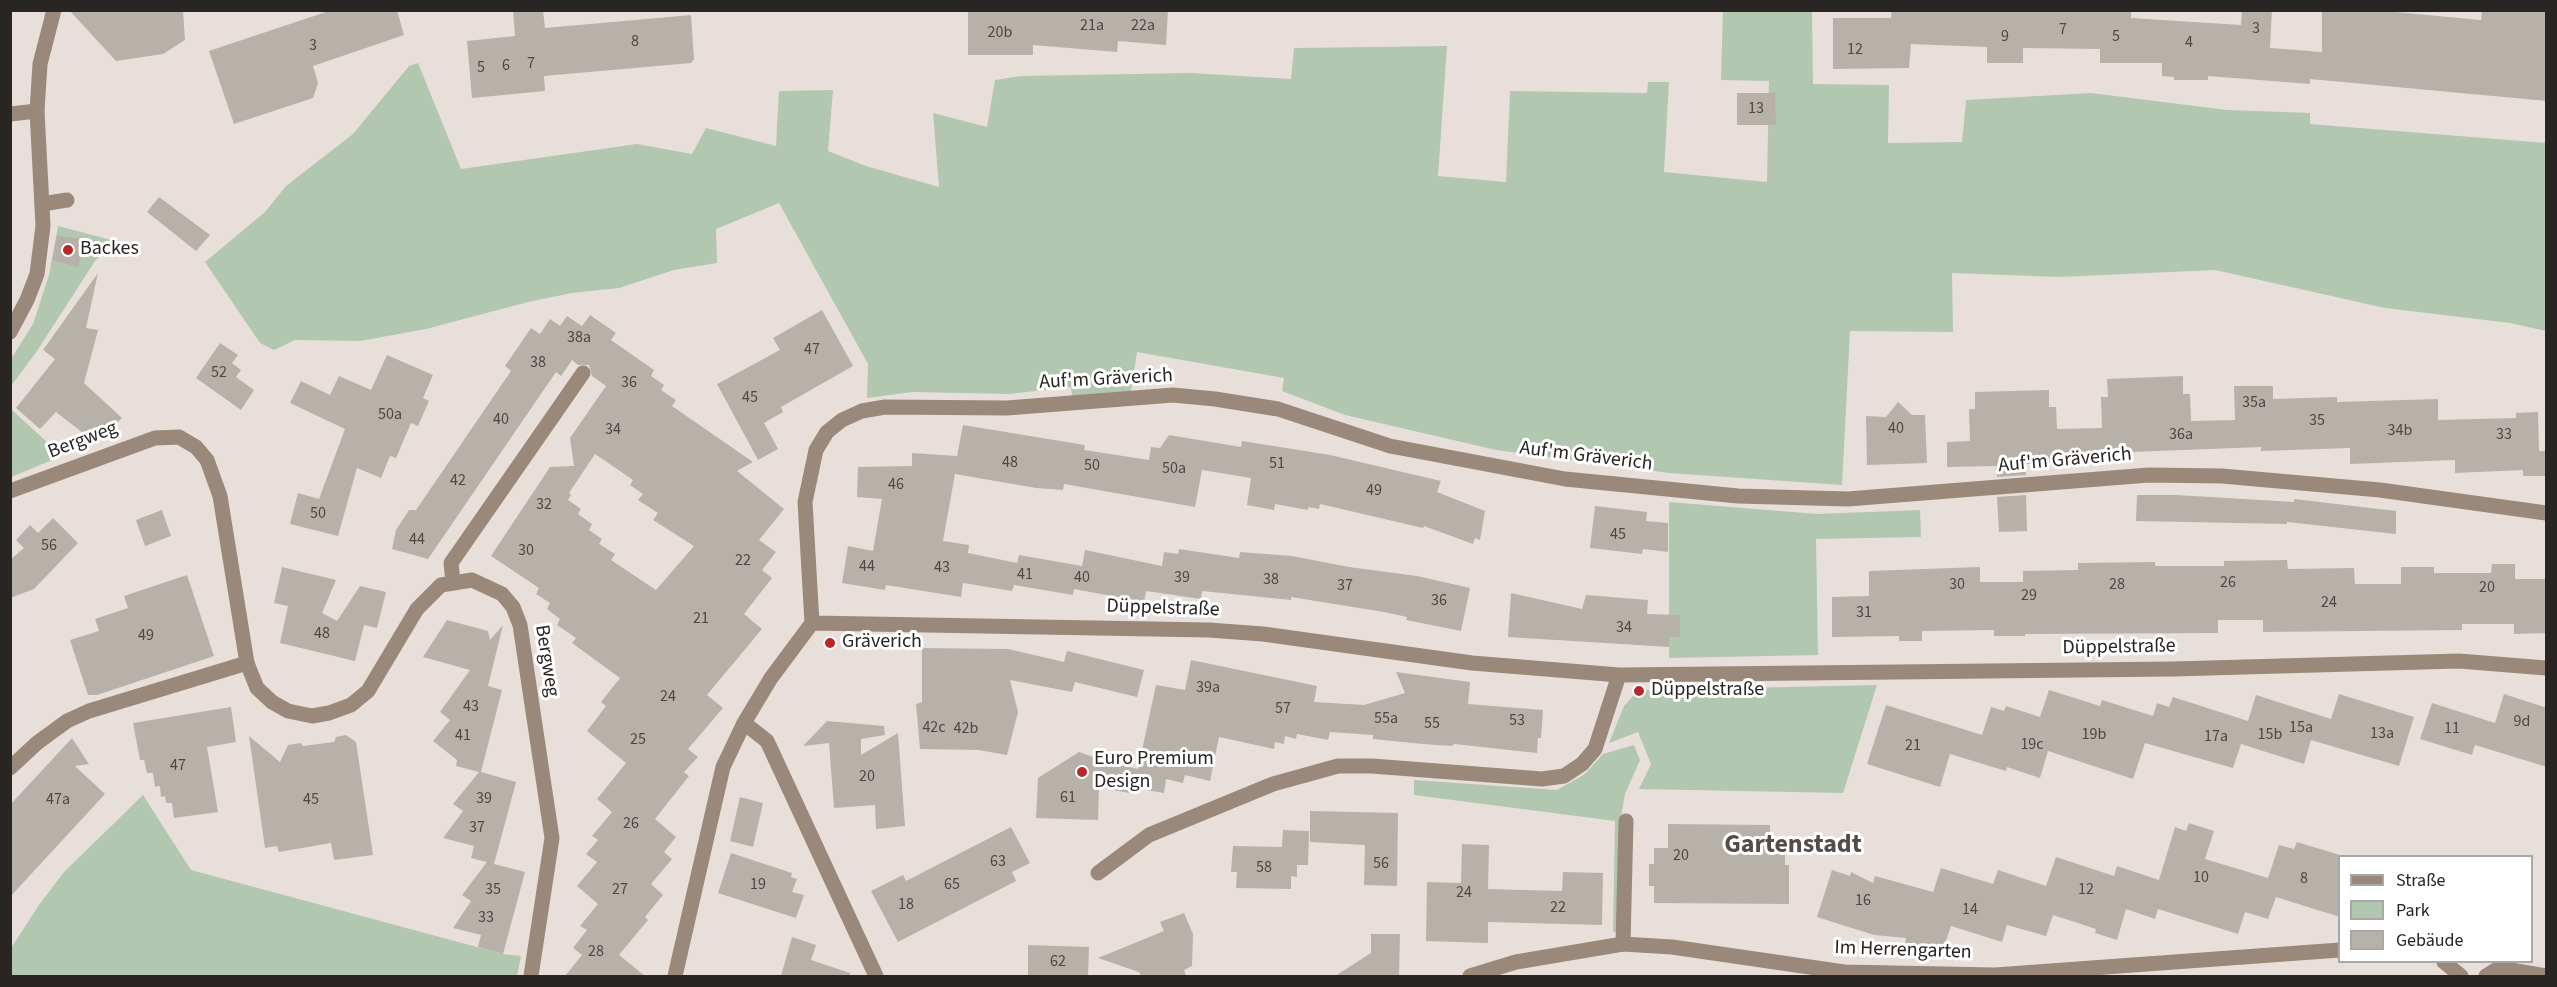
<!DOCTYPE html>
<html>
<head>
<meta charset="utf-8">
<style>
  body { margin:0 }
  #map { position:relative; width:2557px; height:987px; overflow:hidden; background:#e9dfda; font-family:"Source Sans 3",sans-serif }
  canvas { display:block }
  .frame { position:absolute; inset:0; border:12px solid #292523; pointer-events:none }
  .legend { position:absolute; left:2338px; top:855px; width:195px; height:108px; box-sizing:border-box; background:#fff; border:2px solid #a9a8a7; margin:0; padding:8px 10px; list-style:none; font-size:18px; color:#292523 }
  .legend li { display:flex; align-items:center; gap:12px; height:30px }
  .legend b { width:30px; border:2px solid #a9a8a7 }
</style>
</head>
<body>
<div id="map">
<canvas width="2557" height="987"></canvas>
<div class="frame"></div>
<ul class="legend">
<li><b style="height:8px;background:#9a897b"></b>Straße</li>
<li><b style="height:16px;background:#b1c7b0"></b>Park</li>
<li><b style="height:16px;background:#b7b2a9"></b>Gebäude</li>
</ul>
</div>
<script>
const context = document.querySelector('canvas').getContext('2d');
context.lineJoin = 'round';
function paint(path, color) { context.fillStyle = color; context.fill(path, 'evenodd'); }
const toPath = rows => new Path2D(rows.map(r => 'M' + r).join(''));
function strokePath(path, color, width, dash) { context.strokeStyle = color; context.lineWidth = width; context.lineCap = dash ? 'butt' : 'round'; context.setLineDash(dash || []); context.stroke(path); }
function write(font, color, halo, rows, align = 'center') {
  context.font = font + ' "Source Sans 3",sans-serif'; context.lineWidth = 6; context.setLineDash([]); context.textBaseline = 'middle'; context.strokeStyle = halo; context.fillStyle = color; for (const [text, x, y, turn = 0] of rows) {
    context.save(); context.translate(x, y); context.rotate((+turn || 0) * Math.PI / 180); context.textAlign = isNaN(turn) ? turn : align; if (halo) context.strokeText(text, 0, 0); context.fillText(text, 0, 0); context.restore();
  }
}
paint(toPath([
  [1812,10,1813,84,1889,85,1888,143,1962,142,1966,100,2091,93,2227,110,2310,113,2310,124,2546,143,2546,331,2510,323,2385,308,2215,270,2059,277,1952,273,1953,332,1850,331,1842,485,1669,473,1496,450,1345,415,1282,391,1284,378,1137,352,1131,391,1072,396,1071,387,1009,394,913,392,867,398,868,364,779,203,716,229,717,263,674,270,619,288,572,293,528,302,426,329,360,341,295,340,274,350,260,343,205,262,265,212,286,186,353,134,409,66,418,63,461,169,637,144,692,154,706,128,776,146,779,91,833,90,828,151,866,166,939,187,933,113,987,127,995,80,1021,76,1191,73,1291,79,1294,48,1447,46,1438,176,1506,182,1510,91,1647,93,1648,82,1669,82,1664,172,1767,182,1769,81,1721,80,1723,11],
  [58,226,115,241,95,261,37,351,11,386,11,359,33,324,49,275],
  [11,409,62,456,11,477],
  [1669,502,1817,514,1920,510,1921,537,1816,539,1818,655,1669,658],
  [1877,685,1843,793,1639,789,1651,764,1638,732,1609,743,1624,706,1634,695,1647,690],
  [1634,745,1640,760,1625,794,1620,822,1618,932,1613,932,1615,821,1414,795,1414,780,1557,790,1585,774,1603,754],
  [143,795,191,870,503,954,521,956,517,976,11,976,11,948,39,905,64,872]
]), '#b1c7b0');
paint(toPath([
  [69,10,183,10,185,40,163,54,116,61],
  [332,10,397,10,404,35,313,66,318,83,313,98,234,124,209,51],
  [513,10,543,10,545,28,691,15,694,59,691,63,544,76,545,91,472,98,467,41,515,36],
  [968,10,1168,10,1166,45,1118,41,1117,52,1033,45,1033,55,968,55],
  [1892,10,2131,10,2131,18,2241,25,2242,10,2272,10,2270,48,2322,52,2322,10,2373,10,2481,20,2482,10,2547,10,2547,101,2310,79,2310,84,2208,76,2208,80,2174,80,2174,77,2162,76,2162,63,2100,63,2100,49,2023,48,2023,63,1987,63,1987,47,1911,44,1909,68,1833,69,1833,18,1891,18],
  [1737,93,1775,93,1776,125,1737,125],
  [159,197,210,235,196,251,147,212],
  [57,236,85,239,78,267,52,260],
  [98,273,86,328,98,330,84,383,122,418,96,443,56,412,40,429,16,408,55,359,43,350],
  [822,310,853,366,781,407,783,412,764,423,778,449,758,460,717,384,780,350,773,338],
  [590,315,616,333,611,340,654,370,651,376,664,385,661,390,676,400,672,406,753,462,737,471,784,509,759,540,776,552,762,570,772,578,744,614,762,629,707,695,723,708,688,749,698,757,684,772,689,776,655,819,676,837,664,852,672,859,651,884,663,895,645,917,648,920,619,955,645,976,565,976,582,955,573,948,587,930,580,926,598,904,577,886,597,862,586,854,598,840,592,836,612,812,597,799,626,763,587,731,606,706,601,702,620,678,572,643,576,638,557,625,560,619,547,609,550,603,536,594,539,588,491,556,550,467,574,466,570,438,606,386,592,376,589,365,578,365,572,360,561,376,556,372,428,559,392,549,396,530,409,510,416,510,511,371,505,366,531,328,540,334,550,319,560,326,567,316,582,326],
  [595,454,633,480,630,485,643,494,638,500,658,513,653,520,694,546,656,590,611,560,615,554,599,544,602,539,589,530,592,524,578,514,581,509,568,500,571,495,569,493],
  [220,343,238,355,232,363,241,370,236,377,254,390,241,410,196,378],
  [387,355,433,375,423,398,429,401,418,426,411,423,396,458,390,456,381,478,357,468,338,536,290,524,298,493,319,499,345,429,290,403,301,381,330,395,339,376,371,390],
  [2183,376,2183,394,2190,394,2191,421,2235,420,2234,386,2273,386,2273,399,2337,397,2337,402,2438,399,2438,420,2516,418,2516,413,2538,412,2539,451,2546,451,2547,476,2523,476,2523,470,2455,473,2455,460,2350,464,2350,448,2261,451,2261,447,2079,454,2080,462,2025,464,2026,475,1997,477,1996,466,1947,467,1947,442,1970,441,1969,409,1975,409,1975,392,2049,390,2049,407,2056,407,2057,429,2102,428,2101,397,2108,397,2107,379],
  [1898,402,1912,415,1925,415,1927,463,1867,465,1866,416,1886,417],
  [963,425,1085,445,1084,450,1149,460,1151,447,1160,448,1169,435,1241,447,1242,441,1330,455,1441,481,1437,492,1485,511,1480,540,1475,538,1473,544,1424,526,1423,528,1320,504,1319,509,1308,507,1308,510,1275,504,1274,510,1247,505,1251,478,1202,470,1195,507,1064,484,1063,490,1036,488,955,474,943,541,969,545,968,553,1017,563,1019,555,1082,566,1085,550,1162,566,1164,552,1178,554,1179,549,1239,558,1240,552,1292,556,1349,567,1417,576,1470,588,1461,631,1406,620,1407,617,1384,612,1291,597,1291,600,1202,591,1201,599,1146,591,1144,602,1074,589,1073,595,1014,585,1012,591,963,583,961,597,886,585,885,590,842,583,848,546,873,551,882,499,857,497,858,467,912,466,912,453,957,456],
  [2026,495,2027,531,1999,532,1997,497],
  [2137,495,2176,495,2294,502,2294,499,2396,511,2396,534,2287,522,2287,524,2136,521],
  [1595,506,1647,512,1646,521,1668,523,1668,552,1643,549,1642,554,1590,548],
  [162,510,171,536,145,546,136,520],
  [53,518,78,543,34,589,10,598,10,560,24,548,16,540,30,525,38,533],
  [2287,560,2288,569,2354,568,2355,584,2401,584,2401,567,2434,567,2434,573,2491,573,2492,564,2515,564,2515,579,2547,579,2547,633,2514,634,2514,624,2462,624,2462,630,2263,632,2263,620,2218,620,2218,633,2025,634,2025,636,1994,636,1994,630,1922,631,1922,641,1899,641,1899,636,1832,637,1832,597,1869,596,1869,571,1980,567,1980,582,2023,582,2023,571,2078,570,2078,563,2155,562,2155,566,2224,566,2224,561],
  [282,567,336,580,322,613,337,621,360,586,386,592,377,628,364,625,355,661,280,643,288,606,274,603],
  [187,575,214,656,97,695,88,695,70,640,99,631,95,619,128,608,124,596],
  [1511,593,1582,609,1586,595,1648,600,1647,614,1680,615,1680,637,1669,637,1669,647,1508,637],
  [447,620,488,631,490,640,503,625,488,686,502,690,481,772,516,782,494,864,525,872,503,954,478,947,481,935,453,928,471,901,462,895,487,862,471,858,474,846,443,838,463,811,453,804,479,772,456,766,457,760,433,741,450,720,440,712,470,670,423,657],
  [922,648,1008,649,1064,662,1067,651,1144,670,1137,697,1075,682,1072,692,1010,680,1018,712,1007,755,979,750,920,749,916,704,922,702],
  [1191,660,1317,686,1314,702,1364,705,1405,693,1396,672,1470,682,1468,704,1543,710,1541,738,1538,738,1537,753,1454,744,1452,746,1423,744,1373,739,1373,735,1330,732,1328,740,1297,734,1296,739,1285,736,1284,744,1275,742,1274,749,1219,737,1210,781,1185,775,1183,783,1166,779,1164,793,1136,788,1134,794,1099,787,1098,820,1036,818,1038,778,1079,752,1110,763,1138,769,1156,685,1185,690],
  [2049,690,2100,706,2102,700,2153,716,2157,703,2169,707,2173,697,2248,721,2256,695,2331,719,2339,694,2414,717,2399,766,2311,740,2304,764,2241,744,2233,768,2145,743,2133,779,2048,751,2040,778,2007,767,2006,771,1950,754,1940,787,1867,764,1886,705,1982,735,1991,707,2004,711,2006,706,2040,717],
  [2504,694,2547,708,2547,767,2475,745,2472,755,2420,739,2432,703,2495,723],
  [231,707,236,742,207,747,218,812,174,818,172,803,166,803,165,796,161,797,160,786,155,787,153,773,147,773,144,760,140,760,133,723],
  [827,721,884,726,885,735,861,739,861,755,898,733,905,826,876,829,875,805,834,808,829,743,803,746],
  [346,735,356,742,373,855,334,860,331,843,279,852,277,846,265,848,249,736,280,762,288,745,301,743,303,746,334,742,336,737],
  [72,738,89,764,75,766,105,794,10,897,10,805],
  [740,797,763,803,753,847,730,841],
  [1310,811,1398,813,1397,886,1364,885,1365,845,1310,842],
  [2189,823,2214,831,2205,859,2268,878,2279,845,2294,849,2297,842,2340,855,2340,917,2276,897,2268,919,2245,912,2238,934,2158,909,2155,919,2126,909,2117,940,2095,933,2096,929,2053,915,2046,936,2007,925,2002,942,1951,926,1943,950,1905,945,1906,938,1874,935,1817,917,1832,870,1850,876,1851,872,1873,883,1875,876,1933,892,1941,868,1993,884,1998,870,2046,886,2056,857,2114,876,2117,866,2159,880,2175,827,2186,831],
  [1668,824,1770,825,1770,849,1785,849,1785,865,1789,865,1789,904,1654,903,1654,886,1649,886,1649,864,1654,864,1654,848,1668,848],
  [1011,827,1030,863,1012,872,1016,881,898,942,871,891,903,875,906,881],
  [1283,830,1309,831,1308,865,1297,865,1297,877,1291,876,1291,889,1236,888,1237,872,1231,872,1233,846,1282,847],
  [1462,844,1489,845,1488,889,1562,891,1563,872,1603,873,1602,925,1488,922,1488,943,1426,941,1427,882,1461,883],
  [731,853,792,873,791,877,797,879,792,892,804,895,796,918,718,893],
  [1184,913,1193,934,1192,966,1184,970,1186,976,1141,976,1139,972,1098,958,1164,931,1160,922],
  [1371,934,1400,934,1399,976,1335,976,1371,953],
  [792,937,816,945,811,960,850,973,850,976,781,976],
  [1028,945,1089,947,1088,976,1028,976]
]), '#b7b2a9');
strokePath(toPath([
  [10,114,37,111],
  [42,204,67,200],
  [453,582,451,563,583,373],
  [10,768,37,743,67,721,89,711,247,663],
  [1623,944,1626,821]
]), '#9a897b', 15);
strokePath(toPath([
  [10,332,27,300,37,274,43,226,37,111,40,64,54,10],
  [10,491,155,438,179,437,196,447,207,460,220,496,247,663,257,688,272,702,288,711,312,716,329,713,351,705,368,691,417,609,441,585,472,580,502,594,513,607,520,625,552,838,531,976],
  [812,623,805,502,816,450,827,432,842,420,862,411,885,407,1007,408,1173,395,1215,399,1278,409,1390,446,1565,479,1738,496,1848,499,2149,475,2222,476,2380,490,2546,513],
  [812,623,1209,630,1263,634,1472,663,1619,675,2173,669,2459,661,2546,668],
  [812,623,771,678,744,723,767,741,876,976],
  [1098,873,1149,835,1273,784,1338,766,1372,766,1542,779,1564,776,1582,764,1595,749,1619,675],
  [2444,962,2461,976],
  [675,976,723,767,744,723],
  [1470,976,1516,962,1623,944,1672,947,1844,972,1995,975,2340,950],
  [2486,976,2499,968,2546,976]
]), '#9a897b', 15);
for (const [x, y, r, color] of [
  [68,250,6,"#b8282a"],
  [830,643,6,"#b8282a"],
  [1639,691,6,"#b8282a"],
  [1082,772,6,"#b8282a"]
]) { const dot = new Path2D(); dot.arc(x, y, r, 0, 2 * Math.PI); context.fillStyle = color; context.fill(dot); strokePath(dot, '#fff', 2); }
write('16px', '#4c4844', null, [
  ["21a",1092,26],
  ["22a",1143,26],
  ["3",2256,29],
  ["7",2063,30],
  ["20b",1000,33],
  ["9",2005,37],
  ["5",2116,37],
  ["8",635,42],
  ["4",2189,43],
  ["3",313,46],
  ["12",1855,50],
  ["7",531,64],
  ["6",506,66],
  ["5",481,68],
  ["13",1756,109],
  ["38a",579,338],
  ["47",812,350],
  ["38",538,363],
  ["52",219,373],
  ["36",629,383],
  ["45",750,398],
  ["35a",2254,403],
  ["50a",390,415],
  ["40",501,420],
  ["35",2317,421],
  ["40",1896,429],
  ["34",613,430],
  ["34b",2400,431],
  ["36a",2181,435],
  ["33",2504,435],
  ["48",1010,463],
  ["51",1277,464],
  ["50",1092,466],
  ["50a",1174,469],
  ["42",458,481],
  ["46",896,485],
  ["49",1374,491],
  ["32",544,505],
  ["50",318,514],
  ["45",1618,535],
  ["44",417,540],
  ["56",49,546],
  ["30",526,551],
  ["22",743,561],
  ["44",867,567],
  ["43",942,568],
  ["41",1025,575],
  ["40",1082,578],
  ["39",1182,578],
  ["38",1271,580],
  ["26",2228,583],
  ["30",1957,585],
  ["28",2117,585],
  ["37",1345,586],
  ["20",2487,588],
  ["29",2029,596],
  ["36",1439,601],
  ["24",2329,603],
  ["31",1864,613],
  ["21",701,619],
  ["34",1624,628],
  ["48",322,634],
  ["49",146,636],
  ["39a",1208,688],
  ["24",668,697],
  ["43",471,707],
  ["57",1283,709],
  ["55a",1386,719],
  ["53",1517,721],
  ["9d",2522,722],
  ["55",1432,724],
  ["42c",934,728],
  ["15a",2301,728],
  ["42b",966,729],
  ["11",2452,729],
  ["13a",2382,734],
  ["19b",2094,735],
  ["15b",2270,735],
  ["41",463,736],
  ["17a",2216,737],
  ["25",638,740],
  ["19c",2032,745],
  ["21",1913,746],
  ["47",178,766],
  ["20",867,777],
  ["61",1068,798],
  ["39",484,799],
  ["47a",58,800],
  ["45",311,800],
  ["26",631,824],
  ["37",477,828],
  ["20",1681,856],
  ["63",998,862],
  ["56",1381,864],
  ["58",1264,868],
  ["10",2201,878],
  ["8",2304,879],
  ["19",758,885],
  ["65",952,885],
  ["35",493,890],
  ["27",620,890],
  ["12",2086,890],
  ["24",1464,893],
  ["16",1863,901],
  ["18",906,905],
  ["22",1558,908],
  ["14",1970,910],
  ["33",486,918],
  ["28",596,952],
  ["62",1058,962]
]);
write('20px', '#292523', '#fff', [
  ["Backes",80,250],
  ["Gräverich",842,643],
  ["Düppelstraße",1651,691],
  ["Euro Premium",1094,760],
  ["Design",1094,783]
], 'left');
write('20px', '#292523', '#fff', [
  ["Auf'm Gräverich",1106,380,-3],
  ["Bergweg",83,441,-21],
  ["Auf'm Gräverich",1586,457,7],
  ["Auf'm Gräverich",2065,461,-5],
  ["Düppelstraße",1163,609,2],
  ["Düppelstraße",2119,648,-1],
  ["Bergweg",546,661,81],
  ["Im Herrengarten",1903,951,2]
]);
write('bold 26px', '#554c48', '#fff', [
  ["Gartenstadt",1793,846]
]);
</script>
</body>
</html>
